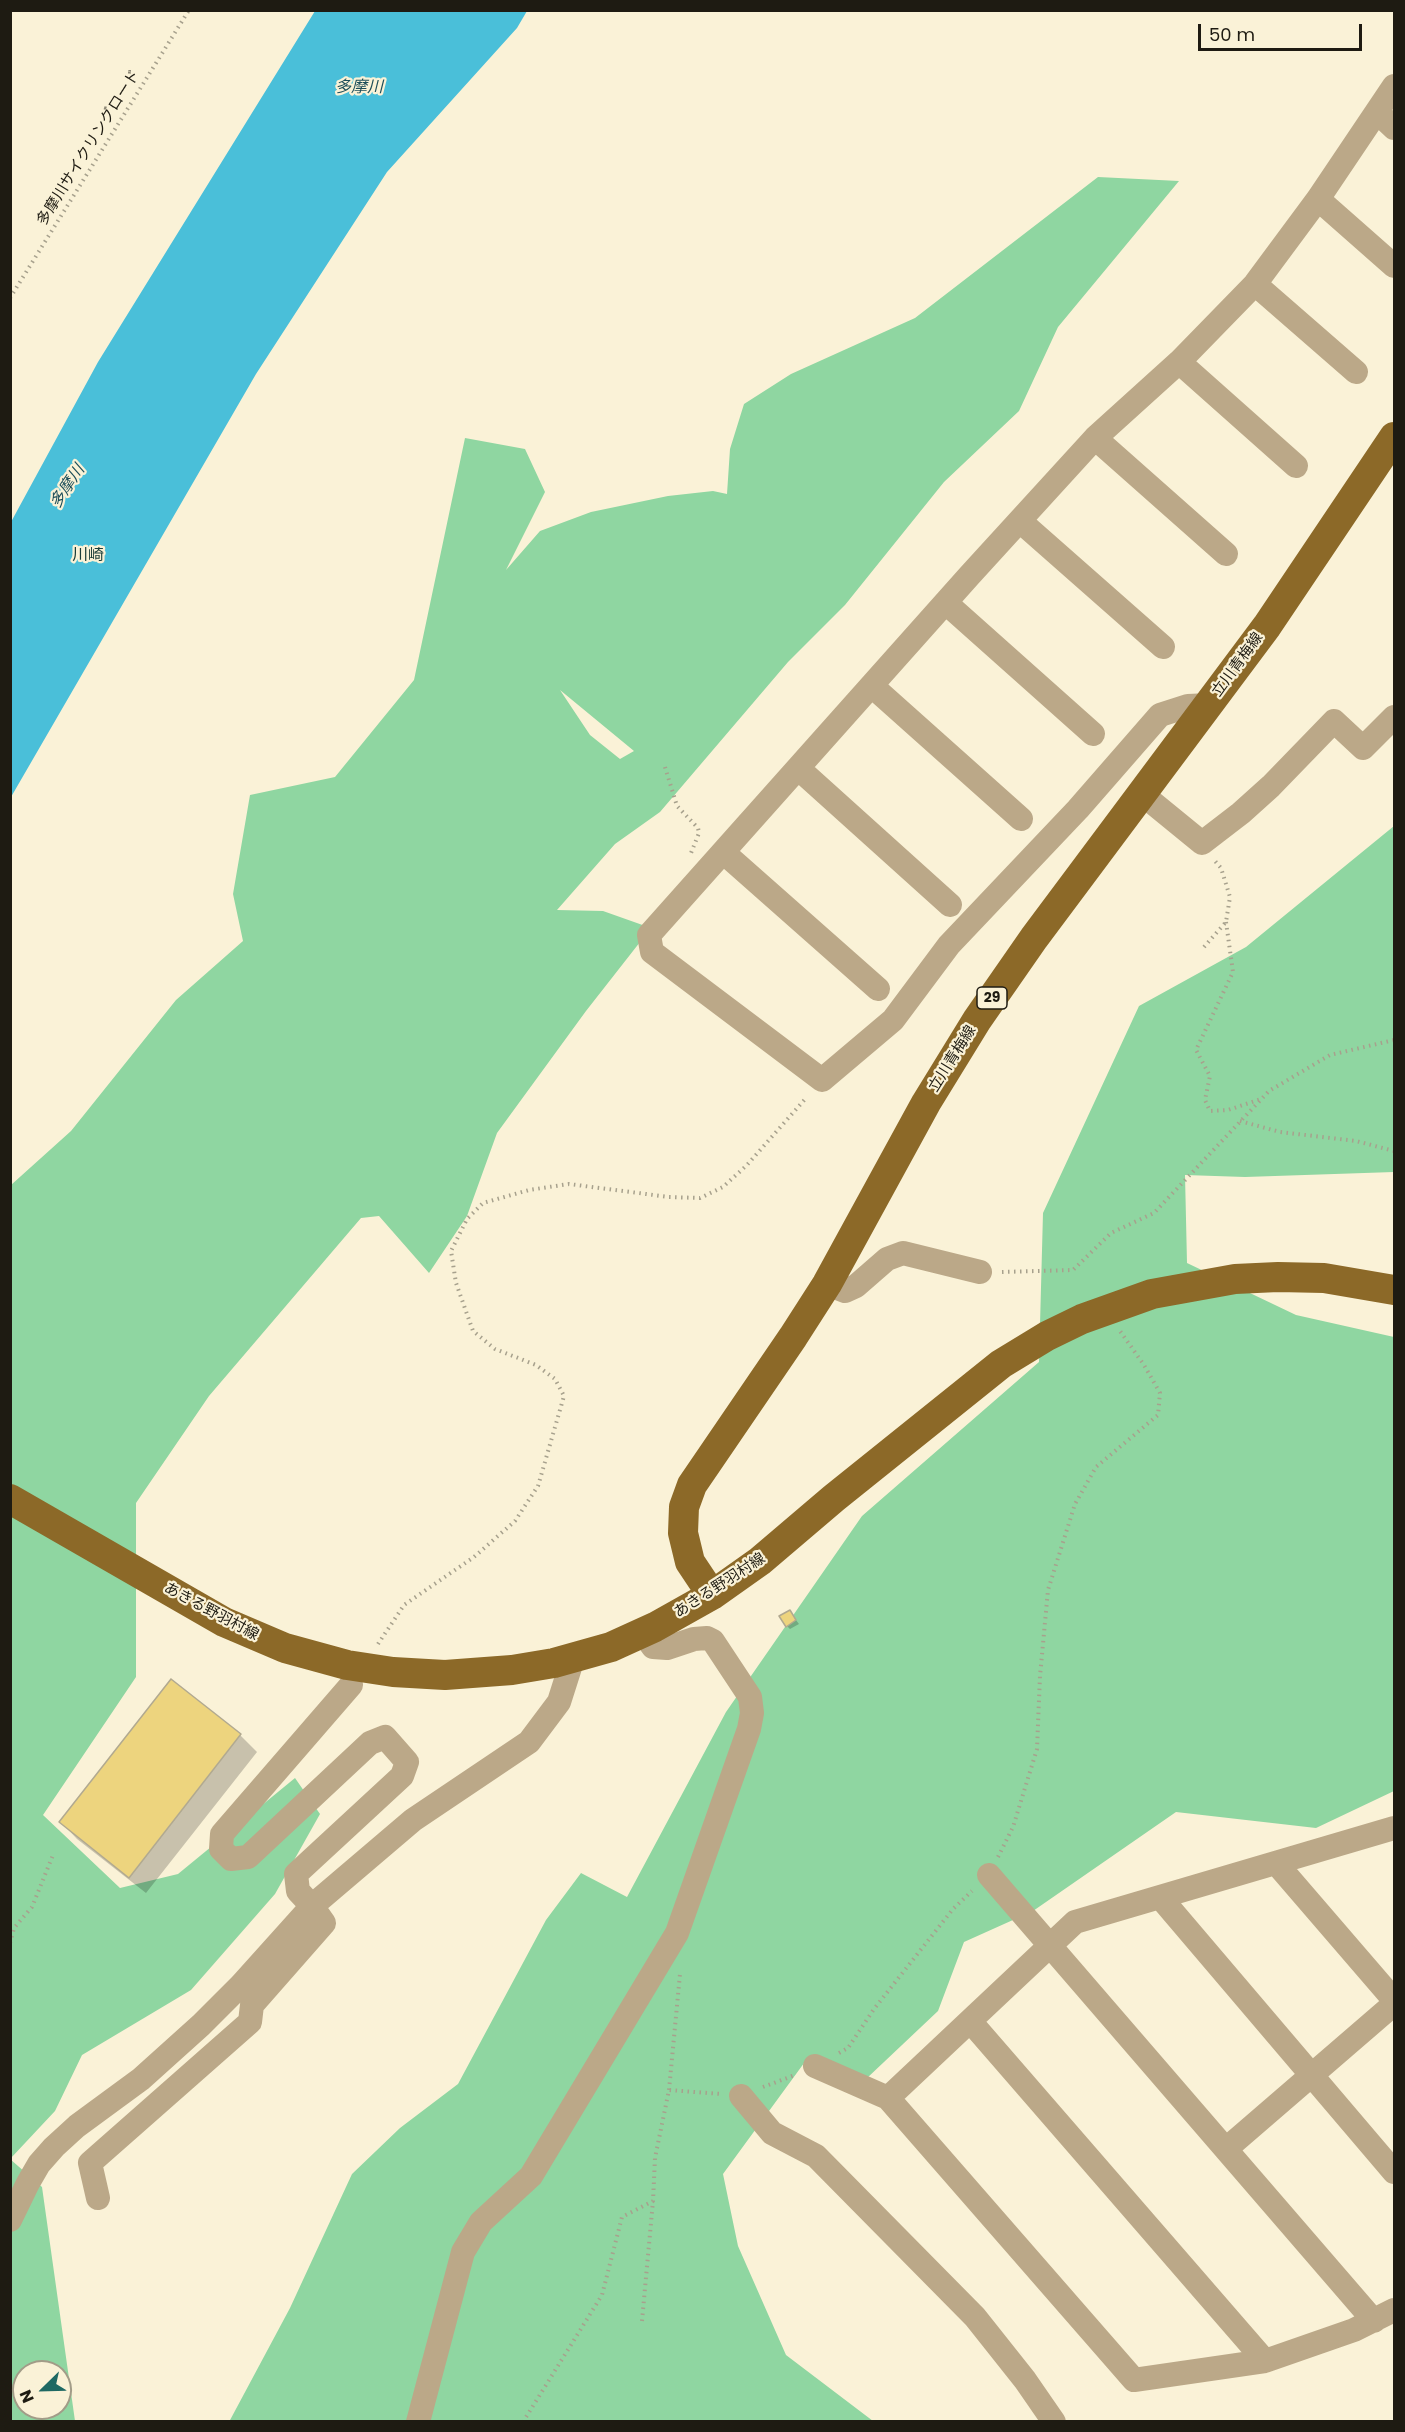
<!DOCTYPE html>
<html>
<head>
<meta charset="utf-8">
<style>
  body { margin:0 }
  #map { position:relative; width:1405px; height:2432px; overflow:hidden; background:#faf2d7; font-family:Poppins,sans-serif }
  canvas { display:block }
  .frame { position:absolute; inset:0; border:12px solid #1e1b12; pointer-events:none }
  .north { position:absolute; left:12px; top:2360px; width:60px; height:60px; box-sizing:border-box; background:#faf2d7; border:2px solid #a29c88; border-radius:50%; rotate:247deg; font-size:16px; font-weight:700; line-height:24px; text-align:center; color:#1e1b12 }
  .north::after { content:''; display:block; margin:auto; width:21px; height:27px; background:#1f6963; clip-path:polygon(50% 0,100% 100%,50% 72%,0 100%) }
  .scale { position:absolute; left:1198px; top:24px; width:164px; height:27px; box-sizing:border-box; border:3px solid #1e1b12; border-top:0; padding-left:8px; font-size:18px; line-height:21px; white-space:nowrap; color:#1e1b12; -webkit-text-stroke:4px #faf2d7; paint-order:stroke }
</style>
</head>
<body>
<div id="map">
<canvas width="1405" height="2432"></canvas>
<div class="frame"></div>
<div class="north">N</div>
<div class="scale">50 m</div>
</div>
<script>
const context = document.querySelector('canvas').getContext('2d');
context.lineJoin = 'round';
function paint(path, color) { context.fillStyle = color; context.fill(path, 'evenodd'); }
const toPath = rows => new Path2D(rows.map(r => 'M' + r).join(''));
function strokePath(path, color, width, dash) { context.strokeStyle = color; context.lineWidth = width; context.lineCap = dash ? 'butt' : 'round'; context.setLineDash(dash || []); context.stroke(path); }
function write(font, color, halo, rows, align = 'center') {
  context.font = font + ' Poppins,"Noto Sans JP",sans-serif'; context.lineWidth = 4.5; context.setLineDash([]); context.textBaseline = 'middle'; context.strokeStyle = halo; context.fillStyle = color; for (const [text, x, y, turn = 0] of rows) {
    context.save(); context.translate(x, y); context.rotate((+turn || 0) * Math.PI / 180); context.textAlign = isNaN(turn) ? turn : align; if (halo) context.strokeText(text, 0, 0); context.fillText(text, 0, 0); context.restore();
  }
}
paint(toPath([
  [1098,177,1179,181,1058,327,1019,411,944,482,845,605,788,662,660,812,615,844,557,910,603,911,651,928,586,1011,497,1133,467,1216,429,1273,379,1216,361,1218,209,1396,136,1503,136,1677,43,1815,120,1888,178,1874,295,1778,320,1814,275,1894,191,1990,82,2055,55,2111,11,2158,11,1185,71,1131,176,1000,243,941,233,894,250,795,335,777,414,680,465,438,525,449,545,492,506,570,540,531,591,512,668,496,713,491,727,494,730,449,744,404,791,374,915,318],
  [560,690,634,751,620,759,590,735],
  [1394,826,1394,1172,1245,1177,1185,1175,1187,1263,1296,1315,1394,1337,1394,1791,1316,1828,1176,1812,1033,1911,964,1942,938,2011,866,2079,807,2059,723,2174,738,2246,786,2355,873,2421,229,2422,290,2308,352,2174,400,2128,458,2084,546,1920,581,1873,627,1897,726,1712,862,1516,1039,1362,1043,1213,1139,1006,1246,947],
  [10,2159,42,2187,75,2421,11,2421],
  [24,2372,60,2372,60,2408,24,2408]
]), '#8fd6a1');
paint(toPath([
  [315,11,527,11,517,28,387,172,256,374,11,797,11,522,98,362]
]), '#4abfd9');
paint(toPath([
  [790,1612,799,1624,790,1629,787,1626],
  [172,1681,240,1735,257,1752,146,1893,77,1839,61,1822]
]), '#0003');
const building = toPath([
  [790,1610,796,1620,786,1627,779,1616,790,1610],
  [171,1679,241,1734,129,1878,59,1822,171,1679]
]);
paint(building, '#edd47e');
strokePath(building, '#b1a990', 1.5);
strokePath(toPath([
  [10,298,189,10],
  [665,767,677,806,698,828,699,833,691,853],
  [1226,922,1233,972,1196,1050,1210,1076,1205,1100,1210,1111,1228,1110,1261,1099],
  [1204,947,1226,922,1230,897,1221,868,1215,861],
  [1240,1121,1280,1132,1356,1141,1394,1151],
  [1002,1272,1073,1270,1111,1233,1154,1213,1269,1091,1330,1055,1394,1040],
  [378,1644,404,1605,474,1557,515,1521,538,1486,564,1396,555,1379,536,1365,495,1349,473,1331,456,1283,451,1251,467,1219,483,1203,529,1190,569,1184,669,1197,700,1198,723,1187,747,1165,807,1097],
  [998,1857,1013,1827,1037,1749,1040,1676,1048,1590,1075,1504,1096,1467,1158,1415,1160,1393,1144,1365,1120,1331],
  [10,1943,14,1928,32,1907,53,1855],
  [839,2053,848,2048,874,2009,953,1909,972,1891],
  [763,2087,795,2075],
  [669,2090,680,1974],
  [642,2321,653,2201],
  [523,2422,602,2295,622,2217,653,2201,655,2158,669,2090,721,2094]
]), '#a7a18d', 4, [1.5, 4.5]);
strokePath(toPath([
  [1377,112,1394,128],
  [1318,199,1394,266],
  [1255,284,1356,372],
  [1179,362,1296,466],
  [1095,438,1226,554],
  [1020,521,1163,647],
  [946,603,1093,734],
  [872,686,1021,819],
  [1209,705,1188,706,1160,715,1078,809,949,945,893,1020,822,1080,652,952,649,935,969,576,1095,438,1179,362,1255,284,1318,199,1394,86],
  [799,769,950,905],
  [1142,794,1202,843,1241,813,1271,786,1334,721,1363,748,1394,717],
  [723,852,878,989],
  [827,1284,845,1291,856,1286,887,1259,903,1253,980,1272],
  [1394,1828,1075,1922,888,2098,1134,2380,1265,2361,1354,2330,1394,2310],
  [1276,1863,1394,2000],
  [989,1875,1374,2321],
  [1160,1897,1394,2172],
  [970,2021,1265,2361],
  [815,2066,888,2098],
  [741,2096,772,2133,816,2156,975,2317,1025,2380,1054,2422],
  [1226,2149,1394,2004],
  [98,2198,90,2163,250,2022,252,2005,324,1923,312,1906,298,1891,296,1874,402,1776,407,1762,385,1737,370,1743,248,1857,231,1859,221,1849,222,1834,351,1685],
  [10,2220,28,2183,39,2164,54,2147,77,2126,141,2079,201,2025,241,1985,312,1906,413,1820,529,1742,559,1702,573,1658],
  [418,2422,463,2252,481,2222,531,2176,677,1933,749,1729,752,1713,750,1697,713,1641,707,1638,694,1639,667,1648,653,1647,643,1633]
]), '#bba888', 24);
strokePath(toPath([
  [10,1499,224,1622,285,1648,347,1665,393,1672,445,1675,512,1670,554,1663,611,1647,655,1627,712,1595,760,1561,834,1498,1001,1364,1047,1336,1082,1319,1152,1294,1235,1279,1278,1277,1324,1278,1394,1290],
  [712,1595,690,1562,683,1533,684,1507,692,1485,793,1337,827,1284,926,1103,977,1020,1034,938,1267,626,1394,437]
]), '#8c6928', 30);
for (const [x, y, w] of [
  [992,998,30]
]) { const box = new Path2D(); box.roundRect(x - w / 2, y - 11, w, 22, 4.5); context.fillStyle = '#faf2d7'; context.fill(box); strokePath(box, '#1e1b12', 1.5); }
write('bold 14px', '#1e1b12', null, [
  ["29",992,998]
]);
write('15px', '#1e1b12', '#faf2d7', [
  ["多摩川サイクリングロード",89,148,-58],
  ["立川青梅線",1238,665,-54],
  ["立川青梅線",953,1059,-58],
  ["あきる野羽村線",720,1586,-33],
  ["あきる野羽村線",211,1612,28]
]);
write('italic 16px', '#1c4d59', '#faf2d7', [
  ["多摩川",359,88],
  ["多摩川",68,487,-56]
]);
write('16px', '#1b3d39', '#faf2d7', [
  ["川崎",88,556]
]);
</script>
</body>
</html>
